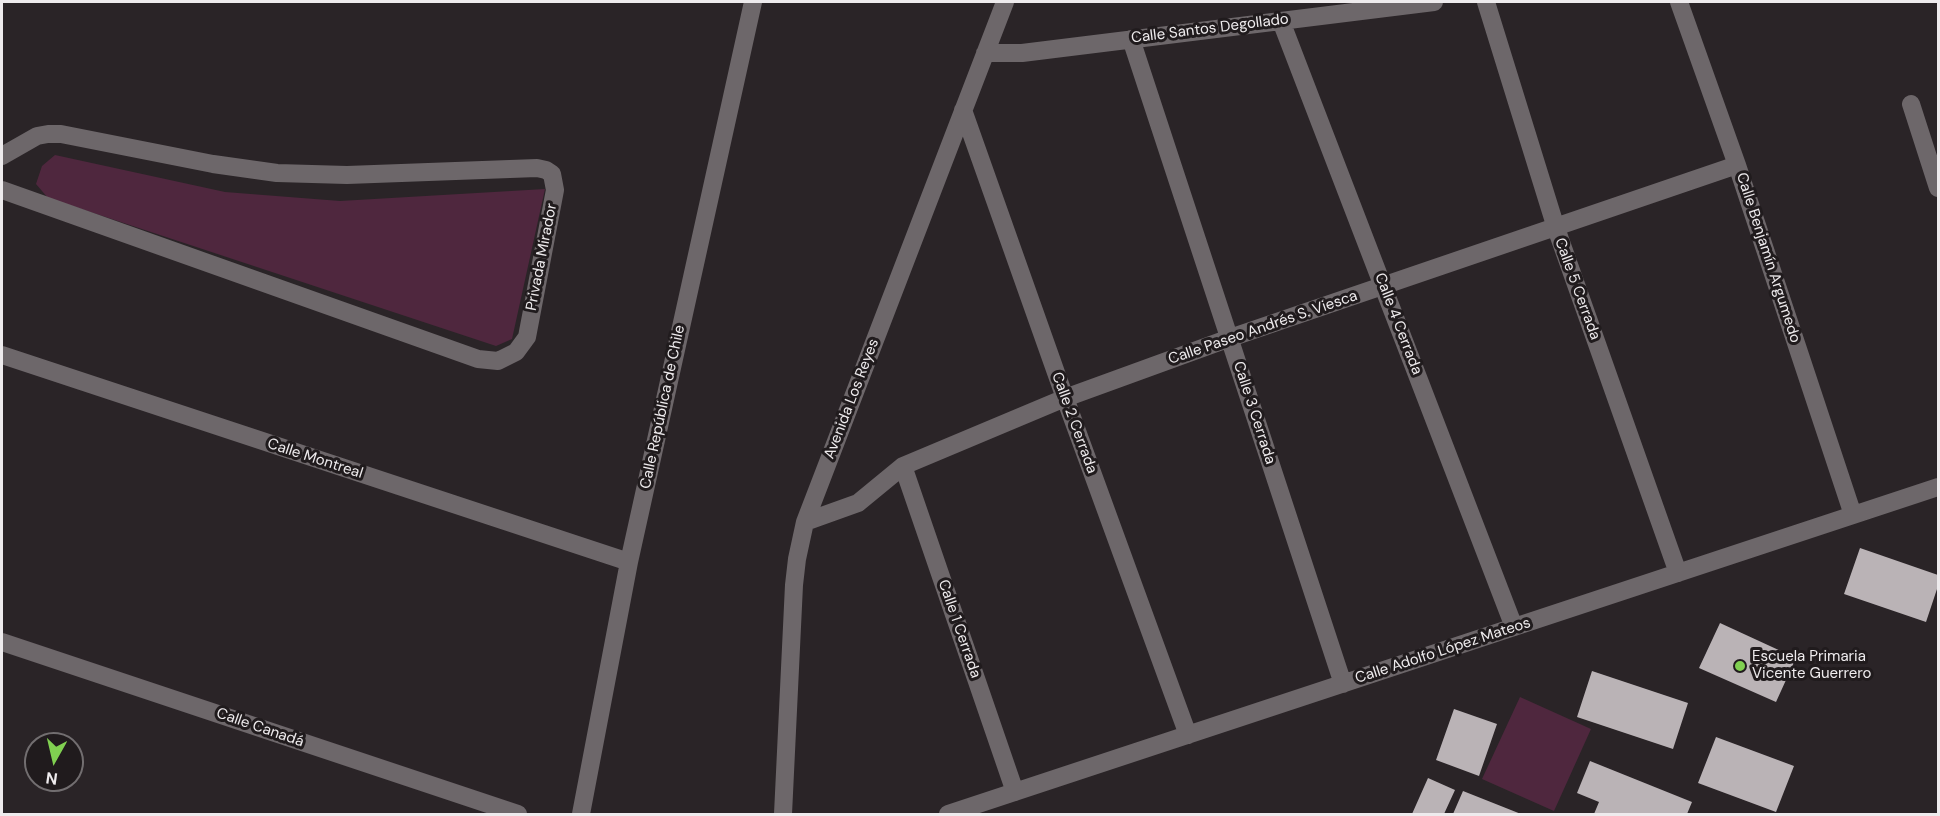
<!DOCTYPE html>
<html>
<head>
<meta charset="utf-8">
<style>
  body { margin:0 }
  #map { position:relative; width:1940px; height:816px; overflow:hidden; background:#2a2427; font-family:"DM Sans",sans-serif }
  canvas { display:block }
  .frame { position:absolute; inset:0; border:3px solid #eeebed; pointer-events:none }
  .north { position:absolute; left:24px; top:732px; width:60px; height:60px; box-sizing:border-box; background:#201b1d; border:2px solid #726e70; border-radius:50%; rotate:188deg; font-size:16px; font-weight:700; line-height:24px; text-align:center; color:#eeebed }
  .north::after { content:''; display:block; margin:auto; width:21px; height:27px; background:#80d051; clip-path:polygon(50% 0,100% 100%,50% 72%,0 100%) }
</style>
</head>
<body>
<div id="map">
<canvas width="1940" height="816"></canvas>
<div class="frame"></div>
<div class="north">N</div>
</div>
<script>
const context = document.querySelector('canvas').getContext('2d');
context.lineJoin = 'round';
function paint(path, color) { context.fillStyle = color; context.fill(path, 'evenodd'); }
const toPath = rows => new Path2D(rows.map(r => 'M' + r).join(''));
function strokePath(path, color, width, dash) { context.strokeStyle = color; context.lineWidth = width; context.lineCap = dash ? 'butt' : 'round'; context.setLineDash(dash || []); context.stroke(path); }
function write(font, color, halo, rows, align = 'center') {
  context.font = font + ' "DM Sans",sans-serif'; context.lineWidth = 6; context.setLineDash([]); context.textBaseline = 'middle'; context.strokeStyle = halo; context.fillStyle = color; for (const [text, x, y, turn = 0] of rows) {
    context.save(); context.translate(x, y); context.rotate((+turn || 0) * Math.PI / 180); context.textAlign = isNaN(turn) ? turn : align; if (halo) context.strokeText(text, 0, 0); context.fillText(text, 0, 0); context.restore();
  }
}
paint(toPath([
  [55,155,225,192,340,201,545,189,512,339,496,346,48,198,36,184,42,166],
  [1520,697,1591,729,1554,811,1482,779]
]), '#4f273e');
paint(toPath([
  [1860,548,1938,575,1938,586,1926,622,1844,594],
  [1720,623,1796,658,1776,702,1699,668],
  [1592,671,1688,703,1673,749,1577,717],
  [1454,709,1497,724,1479,776,1436,760],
  [1716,737,1794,766,1776,812,1698,783],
  [1590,761,1692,802,1687,814,1594,814,1599,802,1577,793],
  [1428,778,1455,790,1444,814,1412,814],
  [1463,791,1521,814,1453,814]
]), '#bab3b6');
strokePath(toPath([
  [1486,2,1556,228,1678,573],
  [1679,2,1737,165,1853,515],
  [1281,21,1514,627],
  [1131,39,1343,684],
  [985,53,1022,53,1434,2],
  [1911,104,1938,188],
  [963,110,1065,398,1188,735],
  [2,156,37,136,48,134,61,134,213,164,277,173,347,175,537,168,546,170,552,174,555,190,527,337,516,352,498,361,478,359,2,190],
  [2,355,629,562],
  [903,466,1015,792],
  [805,522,858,503,903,466,1065,398,1230,338,1737,165],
  [2,642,518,814],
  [581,814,629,562,753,2],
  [783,814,794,585,797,559,805,522,1005,2],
  [948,814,1938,487]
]), '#6d676a', 18);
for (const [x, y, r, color] of [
  [1740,666,6,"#80d051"]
]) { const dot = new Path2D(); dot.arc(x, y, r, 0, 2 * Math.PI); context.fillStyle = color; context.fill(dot); strokePath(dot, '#201b1d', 2); }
write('15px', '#eeebed', '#201b1d', [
  ["Calle Santos Degollado",1210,29,-7],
  ["Privada Mirador",542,257,-79],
  ["Calle Benjamín Argumedo",1768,258,72],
  ["Calle 5 Cerrada",1577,289,70],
  ["Calle 4 Cerrada",1398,324,69],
  ["Calle Paseo Andrés S. Viesca",1263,328,-19],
  ["Avenida Los Reyes",852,399,-69],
  ["Calle República de Chile",663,407,-78],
  ["Calle 3 Cerrada",1254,413,72],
  ["Calle 2 Cerrada",1074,423,70],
  ["Calle Montreal",315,459,18],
  ["Calle 1 Cerrada",959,629,71],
  ["Calle Adolfo López Mateos",1443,651,-18],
  ["Calle Canadá",260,728,19]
]);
write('15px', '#eeebed', '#201b1d', [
  ["Escuela Primaria",1752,657],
  ["Vicente Guerrero",1752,674]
], 'left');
</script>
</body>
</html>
